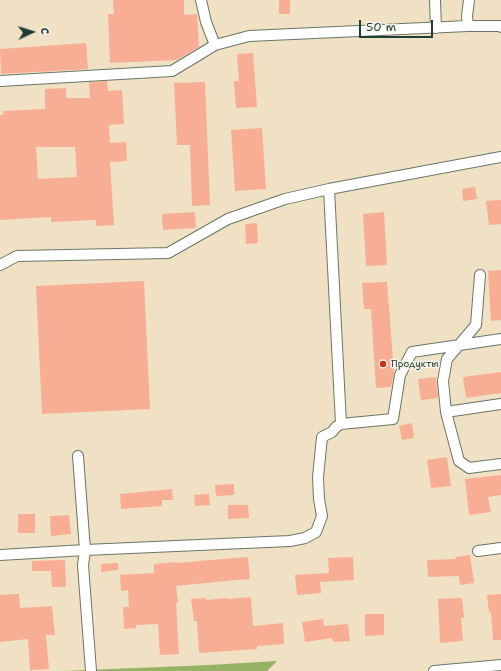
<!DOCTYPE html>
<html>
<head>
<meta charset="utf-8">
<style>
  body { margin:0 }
  #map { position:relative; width:501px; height:671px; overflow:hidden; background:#f1e1c4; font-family:"Shantell Sans",sans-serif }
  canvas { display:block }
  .north { position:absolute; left:12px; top:12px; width:40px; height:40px; -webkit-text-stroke:3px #f7f3e8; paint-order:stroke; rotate:86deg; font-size:11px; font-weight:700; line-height:16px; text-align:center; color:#1f3d34 }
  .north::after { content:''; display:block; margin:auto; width:14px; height:18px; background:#1f3d34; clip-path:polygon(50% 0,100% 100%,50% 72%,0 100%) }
  .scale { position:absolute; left:359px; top:20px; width:74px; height:18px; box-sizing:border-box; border:2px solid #1f3d34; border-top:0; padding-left:5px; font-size:12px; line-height:14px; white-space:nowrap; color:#1f3d34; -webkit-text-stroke:3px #f7f3e8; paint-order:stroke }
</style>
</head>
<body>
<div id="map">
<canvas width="501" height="671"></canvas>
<div class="north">С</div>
<div class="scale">50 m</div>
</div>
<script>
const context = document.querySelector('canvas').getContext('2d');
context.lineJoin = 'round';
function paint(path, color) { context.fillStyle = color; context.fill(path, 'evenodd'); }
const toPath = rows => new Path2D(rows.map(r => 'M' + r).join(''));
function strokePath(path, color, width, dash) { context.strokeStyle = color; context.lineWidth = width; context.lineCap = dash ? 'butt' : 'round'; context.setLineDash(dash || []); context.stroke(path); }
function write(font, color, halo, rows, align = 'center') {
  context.font = font + ' "Shantell Sans",sans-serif'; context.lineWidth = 3; context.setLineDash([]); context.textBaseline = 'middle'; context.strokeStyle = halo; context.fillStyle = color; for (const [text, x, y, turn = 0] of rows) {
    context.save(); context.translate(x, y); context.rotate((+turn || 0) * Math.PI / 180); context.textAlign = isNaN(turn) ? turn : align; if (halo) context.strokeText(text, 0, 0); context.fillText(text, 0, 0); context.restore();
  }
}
paint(toPath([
  [277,661,267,671,63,671,209,665]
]), '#96b264');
paint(toPath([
  [113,0,184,0,184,15,197,14,199,47,177,60,110,63,108,14,114,14],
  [279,0,290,0,290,14,279,14],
  [86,43,88,69,1,74,0,49],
  [253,53,257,107,236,108,234,81,239,81,237,54],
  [107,81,108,91,122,90,124,124,109,125,110,143,126,142,127,161,110,162,114,225,96,226,96,220,51,222,51,217,0,220,0,115,3,115,3,111,45,109,45,89,66,88,66,98,90,98,89,82],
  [36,147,75,147,77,177,38,179],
  [205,82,210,205,192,206,190,145,177,145,174,83],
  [262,128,266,189,235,191,231,130],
  [475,187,477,199,463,201,462,189],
  [501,200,501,224,489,225,486,201],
  [195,212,196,228,163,230,162,214],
  [384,212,387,265,366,266,363,214],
  [257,223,258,243,246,244,245,224],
  [501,270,501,320,491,321,488,271],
  [144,281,150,409,42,414,36,286],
  [387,282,394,372,391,387,376,388,371,309,364,309,362,283],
  [501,372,501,393,466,398,463,377],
  [436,377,438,398,421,400,418,379],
  [412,423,414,438,402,440,399,426],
  [447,457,451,486,431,488,427,460],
  [501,475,501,495,488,497,491,512,469,515,465,479],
  [234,484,234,495,216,496,215,485],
  [172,489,173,500,162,500,162,506,121,509,120,494],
  [209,494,210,505,195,506,194,495],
  [228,505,248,505,249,518,228,519],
  [18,514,35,514,35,533,18,533],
  [69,515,71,534,51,536,50,516],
  [470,555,474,583,460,585,459,576,428,577,427,560,456,559,456,557],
  [248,557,250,579,236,580,176,586,178,603,176,603,179,654,160,655,158,624,136,625,136,628,124,629,123,607,129,607,128,590,121,591,120,575,154,573,154,564,177,562,177,563,211,560],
  [353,557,354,580,320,582,321,593,297,595,295,575,329,573,328,558],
  [65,560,66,587,52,587,51,571,32,571,32,561],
  [118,563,118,570,101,572,101,564],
  [19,594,20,608,52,606,55,635,46,635,49,669,30,670,28,639,0,642,0,595],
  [501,594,501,640,493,640,491,612,489,613,487,595],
  [251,597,253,626,283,623,284,644,257,646,257,649,199,653,197,621,194,621,191,599,206,598,206,600,228,598,228,599],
  [462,598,464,618,461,618,463,641,440,643,438,599],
  [365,614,384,614,384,635,365,636],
  [323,619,324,626,348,624,350,641,333,642,332,638,305,642,302,622]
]), '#f8ad95');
const minor = toPath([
  [201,0,206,22,215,45],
  [435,0,436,28],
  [468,26,467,16,469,0],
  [0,81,172,71,215,45,249,36,468,26,500,26,501,27],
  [329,189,341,424],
  [0,265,17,256,168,253,228,219,285,199,329,189,501,157],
  [501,404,446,412,459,461,469,468,501,464],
  [446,412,443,381,447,359,476,325,480,275],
  [78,456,85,550,83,565,91,671],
  [478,551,501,548],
  [0,555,85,550,290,541,305,538,316,532,322,516,319,499,318,477,322,437,332,432,336,427,341,424,393,419,400,375,412,352,501,339],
  [434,671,501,665]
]);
strokePath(minor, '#687666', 12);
strokePath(minor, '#fff', 10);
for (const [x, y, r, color] of [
  [383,364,4,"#c8321e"]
]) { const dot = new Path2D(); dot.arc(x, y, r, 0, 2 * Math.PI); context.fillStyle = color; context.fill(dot); strokePath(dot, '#f7f3e8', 1.5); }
write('10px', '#1f3d34', '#f7f3e8', [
  ["Продукты",391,364]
], 'left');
</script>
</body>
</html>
